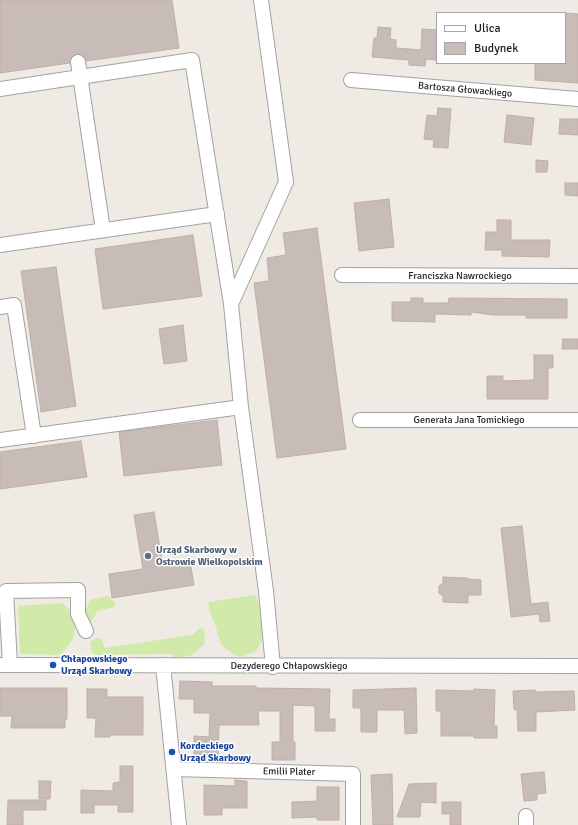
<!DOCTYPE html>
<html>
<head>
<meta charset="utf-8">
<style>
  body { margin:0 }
  #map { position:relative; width:578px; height:825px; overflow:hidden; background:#efeae4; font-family:Signika,sans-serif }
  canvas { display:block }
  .legend { position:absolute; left:436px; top:12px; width:130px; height:52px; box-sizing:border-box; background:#fff; border:1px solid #a5a5a5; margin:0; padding:5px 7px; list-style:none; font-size:12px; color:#1e1e1e }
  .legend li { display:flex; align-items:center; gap:8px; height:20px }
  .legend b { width:20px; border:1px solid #a5a5a5 }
</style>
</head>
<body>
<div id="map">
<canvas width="578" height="825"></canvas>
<ul class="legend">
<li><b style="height:5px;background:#fff"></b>Ulica</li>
<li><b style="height:11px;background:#c7bcb7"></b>Budynek</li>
</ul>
</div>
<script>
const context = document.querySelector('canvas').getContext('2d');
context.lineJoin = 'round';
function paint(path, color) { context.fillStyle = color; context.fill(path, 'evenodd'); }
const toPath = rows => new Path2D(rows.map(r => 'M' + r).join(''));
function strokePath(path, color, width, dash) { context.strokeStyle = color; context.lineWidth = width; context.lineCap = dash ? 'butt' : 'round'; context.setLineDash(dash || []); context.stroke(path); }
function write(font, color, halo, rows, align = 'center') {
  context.font = font + ' Signika,sans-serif'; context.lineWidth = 3; context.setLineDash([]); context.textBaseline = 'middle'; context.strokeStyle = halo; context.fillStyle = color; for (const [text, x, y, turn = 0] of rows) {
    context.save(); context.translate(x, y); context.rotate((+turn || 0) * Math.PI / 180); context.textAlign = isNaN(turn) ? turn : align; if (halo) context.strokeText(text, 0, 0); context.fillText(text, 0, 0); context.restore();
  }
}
paint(toPath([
  [256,595,262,615,264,634,261,642,256,651,241,657,234,655,221,645,214,621,212,619,208,602],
  [108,596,115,603,115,607,97,611,91,623,86,621,84,614,90,600],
  [62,603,72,612,75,620,75,630,73,639,65,650,59,655,20,654,18,606],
  [200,628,204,629,205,634,204,645,190,656,173,658,173,654,96,655,92,653,90,642,97,638,102,639,104,648,192,635]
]), '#d2eaa9');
const building = toPath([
  [0,0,172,0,179,48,86,61,85,57,81,54,76,54,70,59,70,63,0,73,0,0],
  [565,13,578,14,578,83,535,80,535,63,565,63,565,13],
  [378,27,391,28,390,39,396,40,396,48,421,50,422,29,437,30,436,60,426,59,425,66,409,65,409,60,372,57,374,38,377,38,378,27],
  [438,108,451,109,448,148,433,147,434,140,424,139,427,115,437,116,438,108],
  [507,115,534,118,531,145,504,142,507,115],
  [560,119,578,119,578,135,559,134,560,119],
  [536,160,548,161,547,172,536,172,536,160],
  [565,183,578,183,578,196,565,195,565,183],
  [389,199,394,247,359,251,354,203,389,199],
  [497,220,511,220,511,240,550,240,549,257,502,256,502,250,485,250,486,232,497,232,497,220],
  [317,228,346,449,277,458,254,283,269,281,267,258,286,255,283,233,317,228],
  [193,235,202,296,103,309,95,249,193,235],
  [56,267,76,406,41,412,21,271,56,267],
  [411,298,423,298,423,303,448,303,449,298,567,299,567,318,526,318,526,315,493,315,471,312,471,315,435,314,435,322,392,321,392,302,411,302,411,298],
  [183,325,187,361,164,364,159,329,183,325],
  [563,339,578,339,578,349,562,349,563,339],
  [534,355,553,355,553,368,548,368,548,399,487,399,487,376,503,376,503,381,534,380,534,355],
  [217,420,222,465,124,476,119,432,217,420],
  [81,441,87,477,0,489,0,452,81,441],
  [154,512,163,566,190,561,194,585,112,598,109,574,143,569,134,515,154,512],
  [522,526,531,604,548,602,550,621,540,622,539,614,511,617,501,528,522,526],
  [443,577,468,578,468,579,481,580,481,595,468,595,468,603,443,602,443,596,439,593,439,586,443,583,443,577],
  [180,681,212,682,212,686,256,686,256,688,330,689,329,719,335,719,335,731,315,731,315,706,293,705,293,742,295,742,295,760,272,760,272,742,280,742,280,711,258,711,259,725,219,725,218,761,194,761,194,736,209,737,210,713,194,713,194,699,179,699,180,681],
  [0,688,67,688,67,719,65,719,65,728,11,728,12,716,0,716,0,688],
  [416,688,417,733,405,734,404,710,377,710,377,732,361,732,361,708,353,708,353,690,416,688],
  [87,689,107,689,107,697,143,697,143,735,110,735,110,737,95,737,96,718,87,718,87,689],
  [474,689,495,690,494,726,497,726,497,738,474,738,474,736,441,736,441,711,436,711,436,690,474,691,474,689],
  [535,690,535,692,574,691,575,710,536,712,536,731,518,731,517,709,514,710,513,691,535,690],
  [120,766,133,766,133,812,118,812,118,805,94,805,94,813,81,813,81,790,113,791,113,783,120,782,120,766],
  [544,772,546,793,537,794,537,800,524,801,521,774,544,772],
  [392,774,393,825,373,825,371,775,392,774],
  [235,780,247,781,247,808,222,808,222,815,204,815,204,785,235,786,235,780],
  [39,781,51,781,50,799,39,799,39,781],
  [436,783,436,803,421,802,420,817,397,817,409,784,436,783],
  [317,787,339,787,339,820,317,820,317,817,292,818,292,802,317,801,317,787],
  [8,800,46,800,46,810,23,810,23,825,7,825,8,800],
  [442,802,461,802,461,825,450,825,450,814,442,814,442,802]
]);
paint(building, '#c7bcb7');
strokePath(building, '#c1aea6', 1);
const minor = toPath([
  [261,0,286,182,231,304,241,407,266,591,273,667],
  [78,62,103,230],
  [351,80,578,99],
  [0,89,192,60,231,304],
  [0,245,217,214],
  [342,275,578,276],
  [0,307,14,305,34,436],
  [360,420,578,420],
  [0,440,241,407],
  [0,665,578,666],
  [10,665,6,591,78,590,78,614,86,631],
  [163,665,179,825],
  [174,769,353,774,353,825],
  [526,825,526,816]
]);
strokePath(minor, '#a2a2a2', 16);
strokePath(minor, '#fff', 14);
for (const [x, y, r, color] of [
  [148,556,4,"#5c6f8a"],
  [53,665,4,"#1a4fb4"],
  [172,752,4,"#1a4fb4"]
]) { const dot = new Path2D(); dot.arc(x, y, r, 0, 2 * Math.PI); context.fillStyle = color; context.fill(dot); strokePath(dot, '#fff', 1.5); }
write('10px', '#1e1e1e', '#fff', [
  ["Bartosza Głowackiego",465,90,5],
  ["Franciszka Nawrockiego",460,276],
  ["Generała Jana Tomickiego",469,420],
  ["Dezyderego Chłapowskiego",289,666],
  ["Emilii Plater",289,772,1]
]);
write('bold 10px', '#4e5e75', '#fff', [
  ["Urząd Skarbowy w",156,550],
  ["Ostrowie Wielkopolskim",156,562]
], 'left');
write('bold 10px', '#164399', '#fff', [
  ["Chłapowskiego",61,659],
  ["Urząd Skarbowy",61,671],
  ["Kordeckiego",180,746],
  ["Urząd Skarbowy",180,758]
], 'left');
</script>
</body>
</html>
